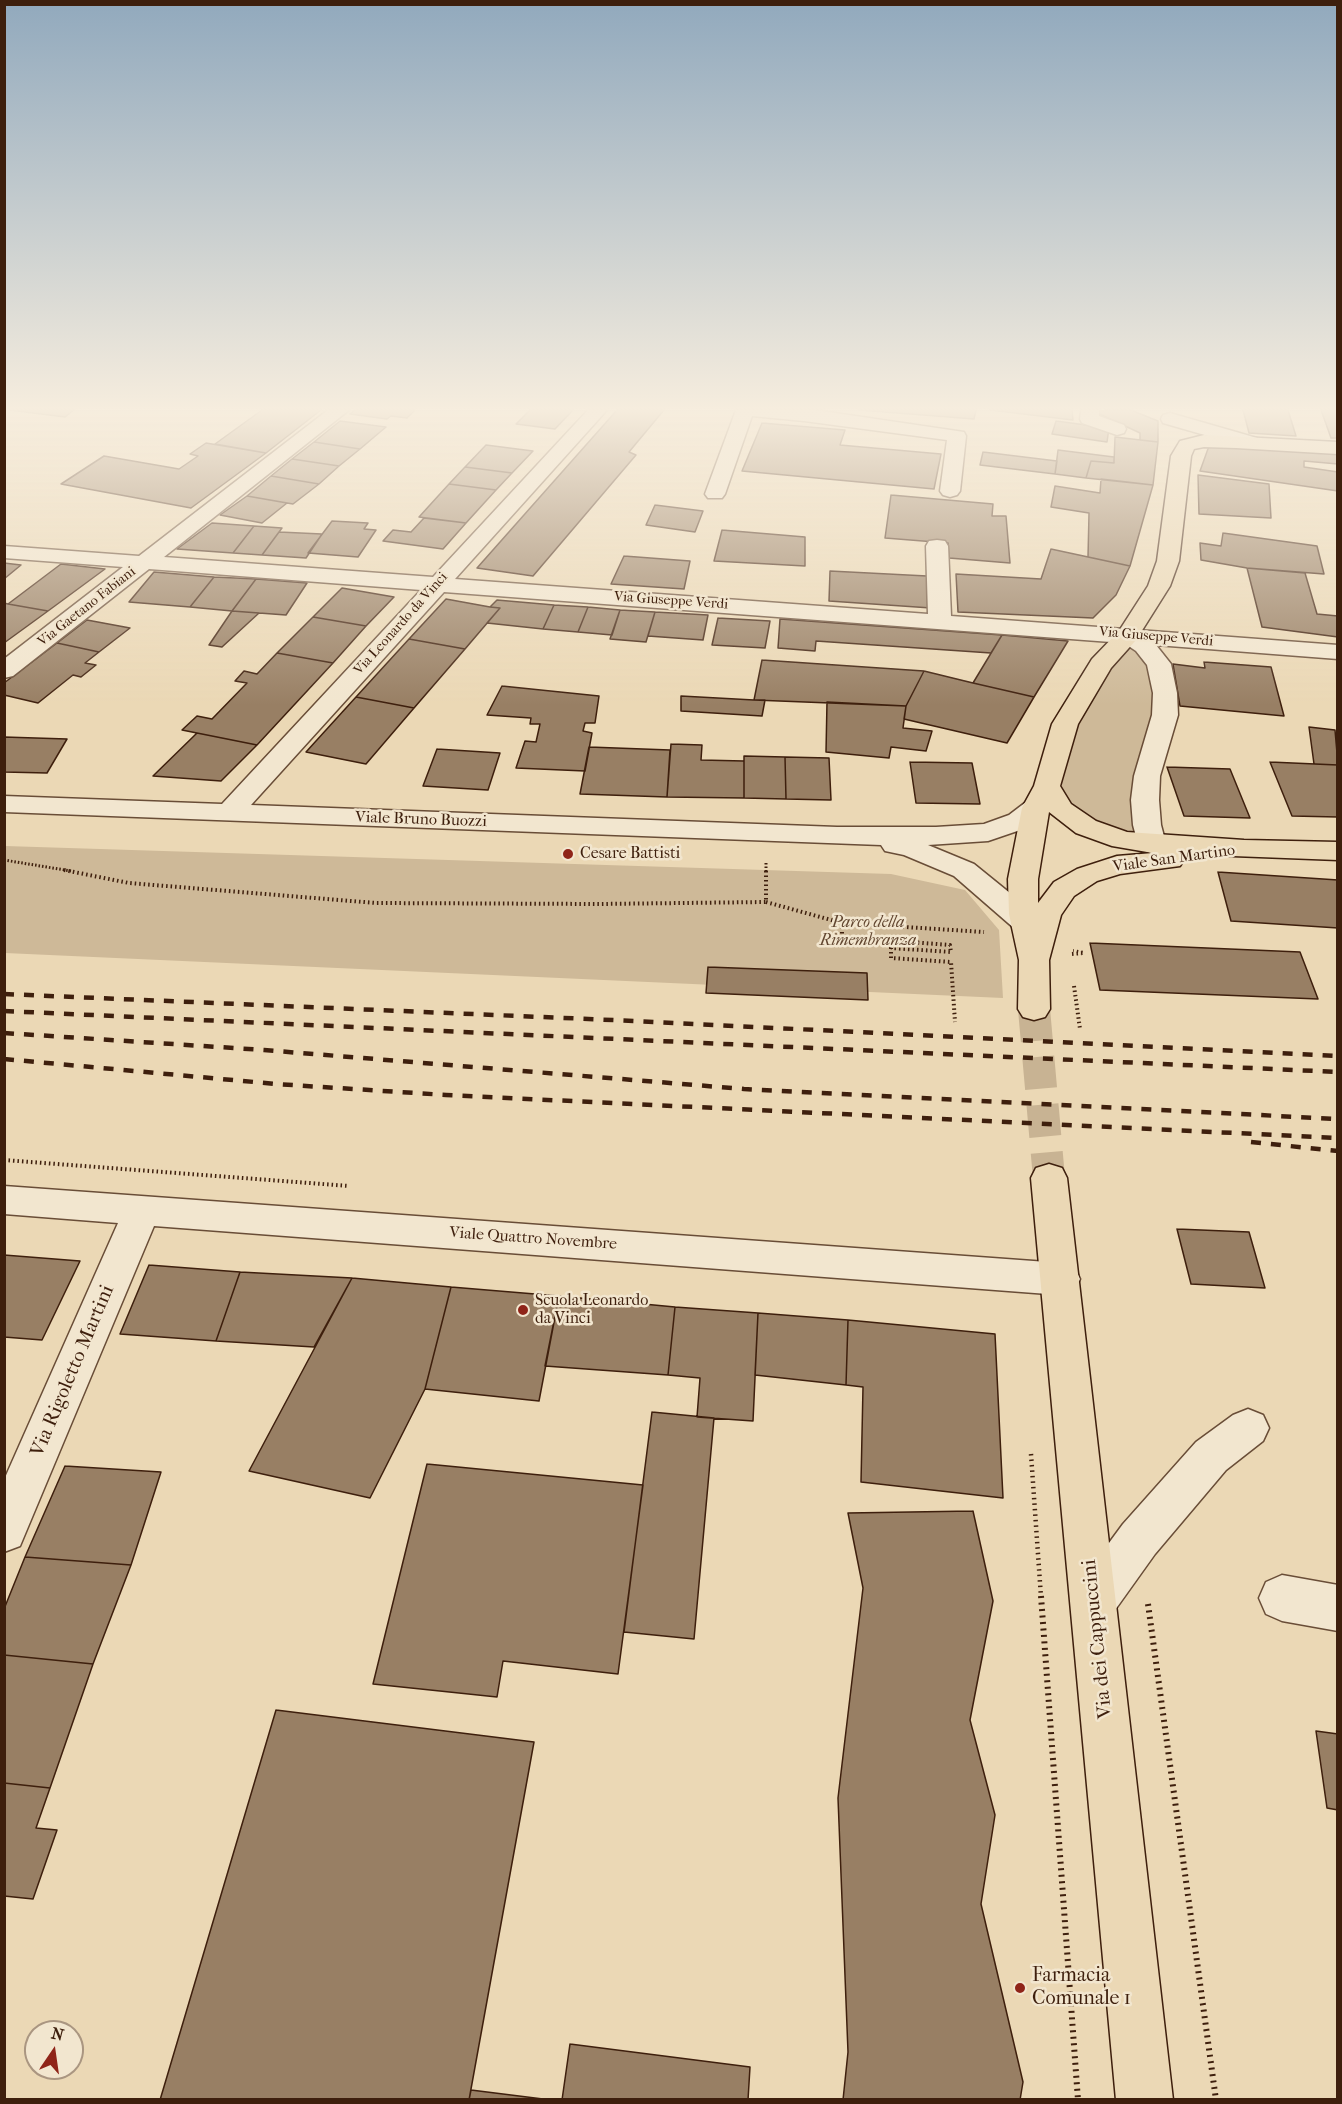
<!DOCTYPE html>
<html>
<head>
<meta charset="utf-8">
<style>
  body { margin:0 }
  #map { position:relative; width:1342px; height:2104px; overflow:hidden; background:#ebd8b5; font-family:"IM FELL French Canon",serif }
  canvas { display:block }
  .frame { position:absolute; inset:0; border:6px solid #3e1f0d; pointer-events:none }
  .north { position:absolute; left:24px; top:2020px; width:60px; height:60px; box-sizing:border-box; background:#f2e6cf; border:2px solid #aa9681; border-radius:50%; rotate:13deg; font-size:16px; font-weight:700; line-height:24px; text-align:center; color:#3e1f0d }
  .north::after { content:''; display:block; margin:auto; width:21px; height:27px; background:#8f2418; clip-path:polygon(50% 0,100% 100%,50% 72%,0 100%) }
</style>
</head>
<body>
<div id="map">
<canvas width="1342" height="2104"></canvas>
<div class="frame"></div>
<div class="north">N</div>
</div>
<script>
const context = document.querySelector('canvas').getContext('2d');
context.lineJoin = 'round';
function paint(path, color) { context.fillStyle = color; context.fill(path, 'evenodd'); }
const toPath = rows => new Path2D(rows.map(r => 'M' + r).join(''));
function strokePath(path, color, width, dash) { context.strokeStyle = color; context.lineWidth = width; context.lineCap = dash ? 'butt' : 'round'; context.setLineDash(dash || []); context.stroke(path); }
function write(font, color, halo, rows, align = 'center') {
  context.font = font + ' "IM FELL French Canon",serif'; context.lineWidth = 5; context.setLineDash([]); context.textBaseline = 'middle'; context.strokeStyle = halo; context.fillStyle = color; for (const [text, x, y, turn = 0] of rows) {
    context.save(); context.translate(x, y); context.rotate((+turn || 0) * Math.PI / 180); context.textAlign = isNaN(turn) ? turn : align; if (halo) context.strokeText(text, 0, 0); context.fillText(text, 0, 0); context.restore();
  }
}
paint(toPath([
  [1128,635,1159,664,1152,844,1086,827,1049,774],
  [5,846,891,874,965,890,999,930,1003,998,5,953]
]), '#ceb998');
const building = toPath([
  [10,410,74,410,65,417,10,410],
  [262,410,321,410,266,453,215,444,262,410],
  [355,410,415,410,407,418,391,416,387,419,350,414,355,410],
  [530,410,573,410,555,429,516,424,530,410],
  [617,410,664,410,629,452,636,455,533,576,477,568,617,410],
  [859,410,976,410,974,419,859,410],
  [990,410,1072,410,1073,420,990,410],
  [1131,410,1158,421,1158,442,1140,440,1140,433,1093,411,1131,410],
  [1243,410,1288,410,1296,436,1249,433,1243,410],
  [1321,410,1338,410,1338,438,1331,438,1321,410],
  [340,421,386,427,360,449,314,442,340,421],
  [1056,421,1109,428,1107,442,1052,434,1056,421],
  [762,423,845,430,840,445,941,454,934,489,742,471,762,423],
  [1115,437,1158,442,1153,485,1086,478,1091,461,1114,463,1115,437],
  [314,442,360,449,339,466,292,459,314,442],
  [206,443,266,453,191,508,61,484,104,456,179,469,198,456,190,454,206,443],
  [486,445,533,451,512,473,465,467,486,445],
  [1209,446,1338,453,1338,464,1304,461,1304,467,1338,472,1338,491,1200,471,1209,446],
  [1058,450,1114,457,1114,463,1091,461,1086,478,1055,474,1058,450],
  [983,452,1057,461,1055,474,980,465,983,452],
  [292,459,339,466,319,484,271,476,292,459],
  [465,467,512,473,496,490,449,484,465,467],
  [1198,475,1269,484,1271,518,1199,514,1198,475],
  [271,476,319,484,293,504,247,496,271,476],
  [1101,479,1153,485,1130,566,1088,557,1089,513,1051,507,1055,486,1100,493,1101,479],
  [449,484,496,490,466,523,419,517,449,484],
  [891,495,993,504,992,516,1006,516,1010,563,949,558,948,543,885,538,891,495],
  [247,496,287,503,262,523,220,515,247,496],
  [655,505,703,511,695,532,646,525,655,505],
  [424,518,466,523,443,549,383,541,393,530,411,532,424,518],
  [332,521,368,523,364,529,376,530,358,557,308,553,332,521],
  [212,523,254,526,233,553,177,549,212,523],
  [254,526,282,528,262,555,233,553,254,526],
  [722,530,805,537,805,566,714,561,722,530],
  [279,532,322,534,306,558,262,555,279,532],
  [1223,533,1317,546,1324,574,1247,568,1201,560,1200,543,1221,546,1223,533],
  [1051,549,1130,566,1116,595,1093,618,958,612,956,574,1041,579,1051,549],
  [624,556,690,561,684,589,611,584,624,556],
  [4,563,21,565,4,579,4,563],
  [61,564,105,569,48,611,8,604,61,564],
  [1247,568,1305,573,1317,614,1338,616,1338,637,1262,627,1247,568],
  [830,571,927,576,931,608,829,601,830,571],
  [154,572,214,577,190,607,129,602,154,572],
  [214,577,256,579,232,611,190,607,214,577],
  [256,579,307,583,286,615,232,611,256,579],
  [342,588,394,597,366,626,313,617,342,588],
  [446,599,490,607,500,608,465,649,409,639,446,599],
  [497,600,554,605,543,629,487,623,500,608,490,607,497,600],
  [4,603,8,604,48,611,4,643,4,603],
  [554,605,588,607,578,632,543,629,554,605],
  [588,607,620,610,612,635,578,632,588,607],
  [620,610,655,612,646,642,610,639,620,610],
  [232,611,259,613,222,647,209,645,232,611],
  [655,612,708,615,703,640,648,636,655,612],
  [313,617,366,626,333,663,277,653,313,617],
  [718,618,770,621,765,648,712,645,718,618],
  [780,619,1002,635,991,653,816,641,815,651,778,648,780,619],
  [87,620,130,628,99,652,57,643,87,620],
  [1002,635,1068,641,1034,697,973,683,1002,635],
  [409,639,465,649,414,708,356,697,409,639],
  [57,643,99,652,85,663,96,665,81,677,73,675,38,703,4,695,4,683,57,643],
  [277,653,333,663,257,745,182,730,197,716,212,719,247,683,235,681,244,671,257,674,277,653],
  [762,660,924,671,906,706,754,700,762,660],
  [1204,662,1271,667,1284,716,1180,706,1173,664,1205,668,1204,662],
  [924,671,973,683,1034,697,1007,743,904,719,906,706,924,671],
  [502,686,599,696,595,723,585,723,583,731,592,733,585,771,516,768,525,741,536,742,540,724,530,724,531,718,487,715,502,686],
  [681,696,754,700,765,700,762,716,681,711,681,696],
  [356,697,414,708,366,764,306,752,356,697],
  [827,702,906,706,903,728,932,731,926,751,891,747,889,758,826,752,827,702],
  [1309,727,1335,730,1338,765,1314,764,1309,727],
  [197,733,257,745,221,781,153,776,197,733],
  [4,737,67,739,47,773,4,772,4,737],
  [671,744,702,745,701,760,744,761,744,798,667,797,671,744],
  [589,747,670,750,667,797,580,794,589,747],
  [437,749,500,753,488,790,423,786,437,749],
  [744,756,785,757,786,799,744,798,744,756],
  [785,757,829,758,831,800,786,799,785,757],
  [910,762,972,763,980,804,916,803,910,762],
  [1270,762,1338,765,1338,817,1292,816,1270,762],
  [1167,767,1230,769,1250,818,1184,816,1167,767],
  [1218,872,1338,880,1338,928,1231,921,1218,872],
  [1090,943,1300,952,1318,999,1100,990,1090,943],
  [708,967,867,973,868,1000,706,993,708,967],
  [1177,1229,1249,1232,1265,1288,1191,1284,1177,1229],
  [4,1255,80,1261,42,1340,4,1337,4,1255],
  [149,1265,240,1272,216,1341,120,1334,149,1265],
  [240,1272,352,1278,314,1347,216,1341,240,1272],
  [352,1278,451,1287,425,1389,370,1498,249,1471,352,1278],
  [451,1287,559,1296,539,1401,425,1389,451,1287],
  [559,1296,675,1307,668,1375,545,1366,559,1296],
  [675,1307,758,1313,753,1421,697,1417,700,1378,668,1375,675,1307],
  [758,1313,848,1320,846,1385,755,1375,758,1313],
  [848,1320,995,1334,1003,1498,861,1482,863,1387,846,1385,848,1320],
  [652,1412,714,1418,694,1639,624,1632,652,1412],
  [427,1464,643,1485,618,1674,503,1661,497,1697,373,1684,427,1464],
  [65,1466,161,1472,131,1565,25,1557,65,1466],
  [973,1511,993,1601,970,1720,995,1815,981,1904,1023,2082,1020,2100,843,2100,848,2052,838,1798,863,1588,848,1513,973,1511],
  [25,1557,131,1565,93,1664,4,1655,4,1609,25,1557],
  [4,1655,93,1664,50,1788,4,1783,4,1655],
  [276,1710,534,1742,469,2100,160,2100,276,1710],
  [1316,1731,1338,1734,1338,1810,1327,1808,1316,1731],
  [4,1783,50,1788,36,1828,57,1830,33,1899,4,1896,4,1783],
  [570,2044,750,2067,748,2100,562,2100,570,2044],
  [471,2090,551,2100,469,2100,471,2090]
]);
paint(building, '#987f64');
strokePath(building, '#3e1f0d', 1.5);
strokePath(toPath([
  [1034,1009,1049,1178]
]), '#c8b393', 32, [32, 16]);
const minor = toPath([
  [328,410,349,410,164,557,433,577,588,410,607,410,455,579,928,614,926,546,929,541,937,540,945,541,948,546,951,616,1338,645,1338,659,1156,645,1171,664,1177,693,1178,715,1160,776,1159,800,1161,825,1166,844,1162,850,1152,853,1142,850,1138,844,1133,825,1131,800,1134,776,1152,715,1153,693,1147,665,1136,651,1124,643,444,592,251,805,837,827,936,827,984,824,1009,815,1026,802,1036,800,1046,802,1050,808,1029,827,988,841,928,845,974,864,1037,915,1041,922,1037,929,1026,932,1015,929,954,876,904,855,885,851,881,845,4,812,4,796,222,804,421,590,149,569,13,676,4,678,4,659,123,567,4,558,4,546,139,556,328,410],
  [736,410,815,410,964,432,966,436,960,491,957,495,950,497,943,495,940,491,947,440,804,421,752,416,725,494,722,498,708,498,705,494,736,410],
  [1081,410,1099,410,1099,416,1124,425,1126,429,1124,433,1117,435,1082,423,1080,419,1081,410],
  [1170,413,1257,438,1260,442,1257,446,1250,448,1163,423,1161,419,1163,415,1170,413],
  [4,1186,1061,1263,1075,1268,1080,1279,1075,1290,1061,1295,154,1226,20,1546,4,1552,4,1480,118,1223,4,1214,4,1186],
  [1248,1409,1263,1415,1269,1428,1263,1441,1226,1470,1155,1554,1110,1617,1094,1624,1078,1617,1071,1601,1078,1585,1123,1524,1196,1442,1233,1415,1248,1409],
  [1282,1575,1338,1585,1338,1631,1282,1621,1266,1614,1259,1598,1266,1582,1282,1575]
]);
const major = toPath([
  [1204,435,1338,442,1338,454,1236,448,1204,447,1194,449,1191,456,1179,561,1170,586,1136,640,1111,668,1078,724,1060,786,1071,804,1096,821,1127,832,1244,840,1338,842,1338,860,1180,854,1184,860,1180,866,1120,874,1097,881,1074,896,1061,915,1049,960,1050,1009,1045,1017,1034,1020,1023,1017,1018,1009,1019,960,1009,914,1008,879,1022,808,1034,786,1052,724,1092,659,1119,631,1148,586,1157,561,1171,456,1180,441,1204,435],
  [1049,812,1076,833,1112,846,1153,853,1117,856,1077,869,1054,882,1038,903,1038,879,1049,812],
  [1049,1164,1062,1168,1067,1178,1173,2100,1116,2100,1031,1178,1036,1168,1049,1164]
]);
strokePath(minor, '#694d37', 3);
strokePath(major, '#3e1f0d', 3);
strokePath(toPath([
  [4,860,71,871],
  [766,863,766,871]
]), '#3e1f0d', 3, [1.5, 2]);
strokePath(toPath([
  [64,870,129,883,376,903,599,904,766,902,766,870],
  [766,902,842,923,984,932],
  [842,923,842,937,950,945,951,952,891,948,891,958,951,962,955,1022],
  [1072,954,1084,953,1073,951],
  [1074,986,1080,1029],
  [4,1160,349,1186]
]), '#3e1f0d', 4, [1.5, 3]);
strokePath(toPath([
  [1031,1454,1041,1597]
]), '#3e1f0d', 4.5, [1.5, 4]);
strokePath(toPath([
  [1041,1596,1078,2100],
  [1148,1604,1216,2100]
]), '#3e1f0d', 6, [2, 4.5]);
paint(minor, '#f2e6cf');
paint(major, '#ebd8b5');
strokePath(toPath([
  [4,994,635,1021,1338,1056],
  [4,1011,1338,1072],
  [4,1033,264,1050,744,1089,1338,1119],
  [4,1059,276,1084,446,1095,1338,1138],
  [1251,1142,1338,1151]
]), '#3e1f0d', 4.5, [10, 10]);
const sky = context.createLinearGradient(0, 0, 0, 705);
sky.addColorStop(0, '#91a9bd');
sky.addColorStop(0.58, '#f6edde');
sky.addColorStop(1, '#f6edde00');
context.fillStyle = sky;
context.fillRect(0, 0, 1342, 705);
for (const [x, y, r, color] of [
  [568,854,6,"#8f2418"],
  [523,1310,6,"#8f2418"],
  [1020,1988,6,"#8f2418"]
]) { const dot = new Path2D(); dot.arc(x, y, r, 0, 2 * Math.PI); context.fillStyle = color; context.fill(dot); strokePath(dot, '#f2e6cf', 2); }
write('14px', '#3e1f0d', '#f2e6cf', [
  ["Via Giuseppe Verdi",671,601,4],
  ["Via Gaetano Fabiani",87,607,-38],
  ["Via Leonardo da Vinci",401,624,-48],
  ["Via Giuseppe Verdi",1156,637,5]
]);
write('16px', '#3e1f0d', '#f2e6cf', [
  ["Viale Bruno Buozzi",421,820,2],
  ["Viale San Martino",1174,859,-8],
  ["Viale Quattro Novembre",533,1239,4]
]);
write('16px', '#3e1f0d', '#f2e6cf', [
  ["Cesare Battisti",580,854],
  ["Scuola Leonardo",535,1301],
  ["da Vinci",535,1319]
], 'left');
write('italic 16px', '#624630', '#f2e6cf', [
  ["Parco della",868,923],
  ["Rimembranza",868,941]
]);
write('20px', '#3e1f0d', '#f2e6cf', [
  ["Via Rigoletto Martini",73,1371,-67],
  ["Via dei Cappuccini",1098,1639,-96]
]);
write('20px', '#3e1f0d', '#f2e6cf', [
  ["Farmacia",1032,1976],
  ["Comunale 1",1032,1999]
], 'left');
</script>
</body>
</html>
